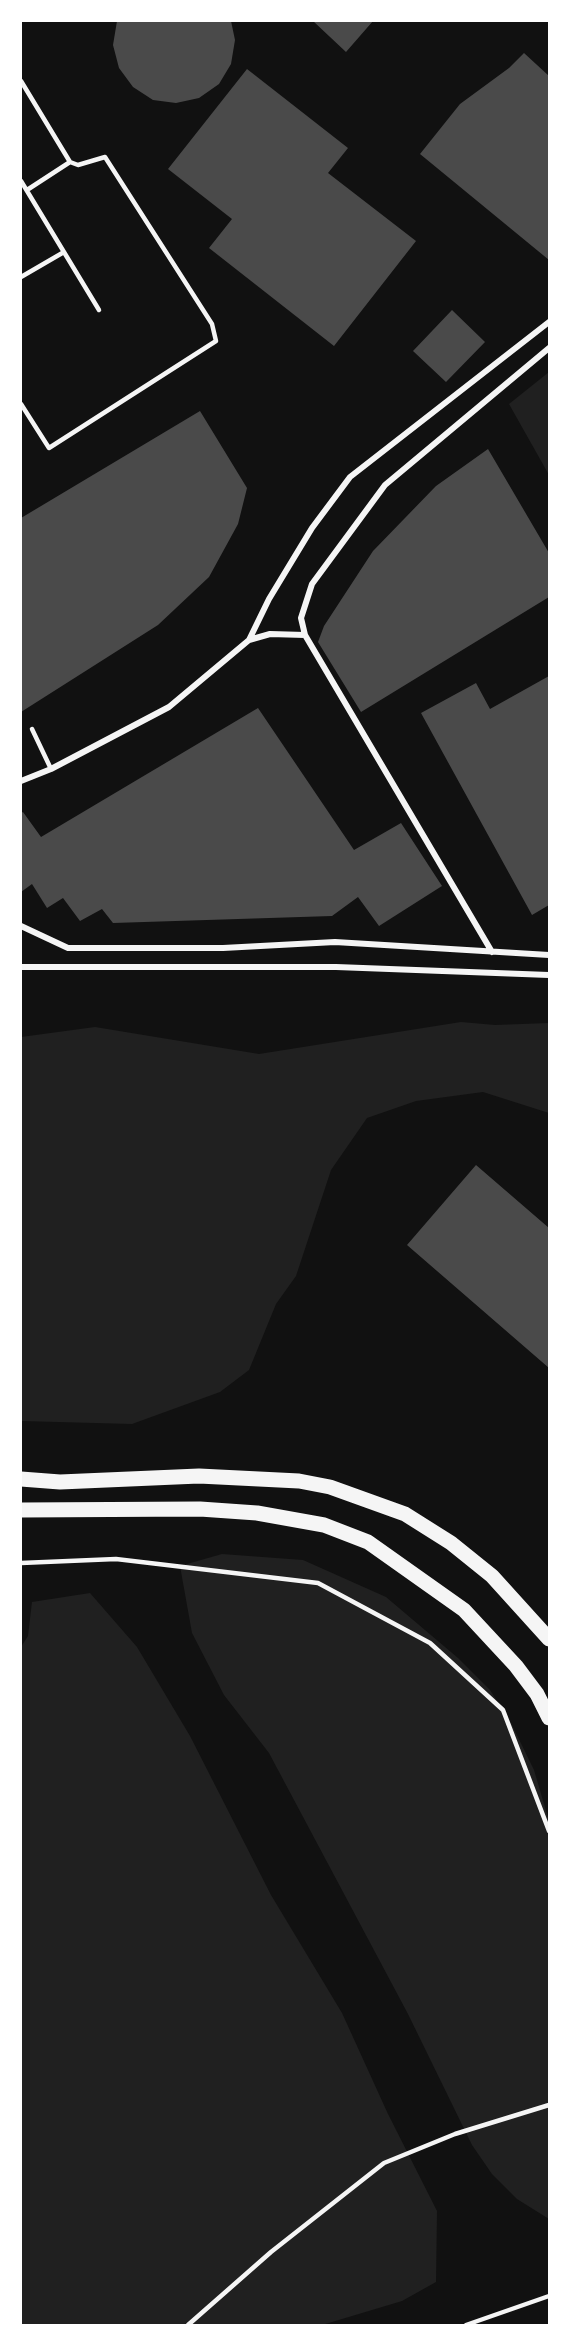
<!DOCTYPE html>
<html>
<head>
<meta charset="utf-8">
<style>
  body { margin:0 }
  #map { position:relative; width:570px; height:2346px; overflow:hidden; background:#111; font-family:Arial,sans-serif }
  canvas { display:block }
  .frame { position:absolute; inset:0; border:22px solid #fff; pointer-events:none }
</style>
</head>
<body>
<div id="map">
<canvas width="570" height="2346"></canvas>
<div class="frame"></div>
</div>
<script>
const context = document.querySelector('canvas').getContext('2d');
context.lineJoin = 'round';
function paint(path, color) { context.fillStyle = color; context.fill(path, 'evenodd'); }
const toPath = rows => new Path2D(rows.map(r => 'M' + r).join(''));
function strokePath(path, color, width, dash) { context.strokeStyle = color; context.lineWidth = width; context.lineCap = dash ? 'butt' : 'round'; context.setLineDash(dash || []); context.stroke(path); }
paint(toPath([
  [549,372,549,475,509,404],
  [461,1022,495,1025,549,1023,549,1113,483,1092,416,1101,367,1118,331,1170,296,1276,276,1304,249,1370,220,1392,132,1424,21,1421,21,1037,95,1027,259,1054],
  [222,1554,303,1560,386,1597,458,1658,490,1690,511,1723,534,1770,549,1821,549,2219,517,2199,492,2174,472,2145,408,2014,269,1753,224,1695,192,1633,180,1566],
  [90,1593,137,1647,190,1736,271,1895,342,2013,388,2114,437,2211,436,2282,402,2301,322,2325,21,2325,21,1647,28,1636,32,1602]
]), '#202020');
paint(toPath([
  [117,21,231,21,235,40,231,64,219,84,199,98,176,103,153,100,133,87,119,68,113,45],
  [313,21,373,21,346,52],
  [524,53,549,76,549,260,420,154,460,104,509,68],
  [247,69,348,148,328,173,416,241,334,346,209,248,232,219,168,169],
  [452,310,485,342,446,382,413,351],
  [200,411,247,488,238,524,209,577,158,625,21,712,21,518],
  [488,449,549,553,549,597,361,712,318,642,324,626,373,551,436,486],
  [549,676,549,905,532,915,421,713,476,683,490,709],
  [258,708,354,850,401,823,442,886,379,926,358,897,332,916,113,923,102,909,80,921,63,898,47,908,32,884,21,892,21,813,23,812,41,837],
  [476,1165,549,1228,549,1368,407,1245]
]), '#4a4a4a');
strokePath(toPath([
  [21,81,70,162,78,165,105,157,212,324,216,341,49,448,21,404],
  [21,181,99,310],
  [27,190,70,162],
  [21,277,64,252],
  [32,729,51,769],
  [21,1563,116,1559,318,1583,430,1643,503,1710,549,1831],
  [188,2325,271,2252,384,2163,455,2134,549,2105],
  [466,2325,549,2296]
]), '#f5f5f5', 4.5);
strokePath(toPath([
  [249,640,269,599,312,528,350,477,549,322],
  [21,781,51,769,169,707,249,640,270,634,305,635],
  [21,926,68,948,223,948,335,942,549,955],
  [492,952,305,635,301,618,312,584,385,485,549,348],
  [21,967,336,967,549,975]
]), '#f5f5f5', 6);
strokePath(toPath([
  [21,1479,60,1482,199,1476,299,1481,330,1487,405,1514,451,1543,492,1576,549,1639],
  [21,1510,200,1509,257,1513,324,1525,368,1542,464,1610,516,1666,537,1694,549,1718]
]), '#f5f5f5', 15);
</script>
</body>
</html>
